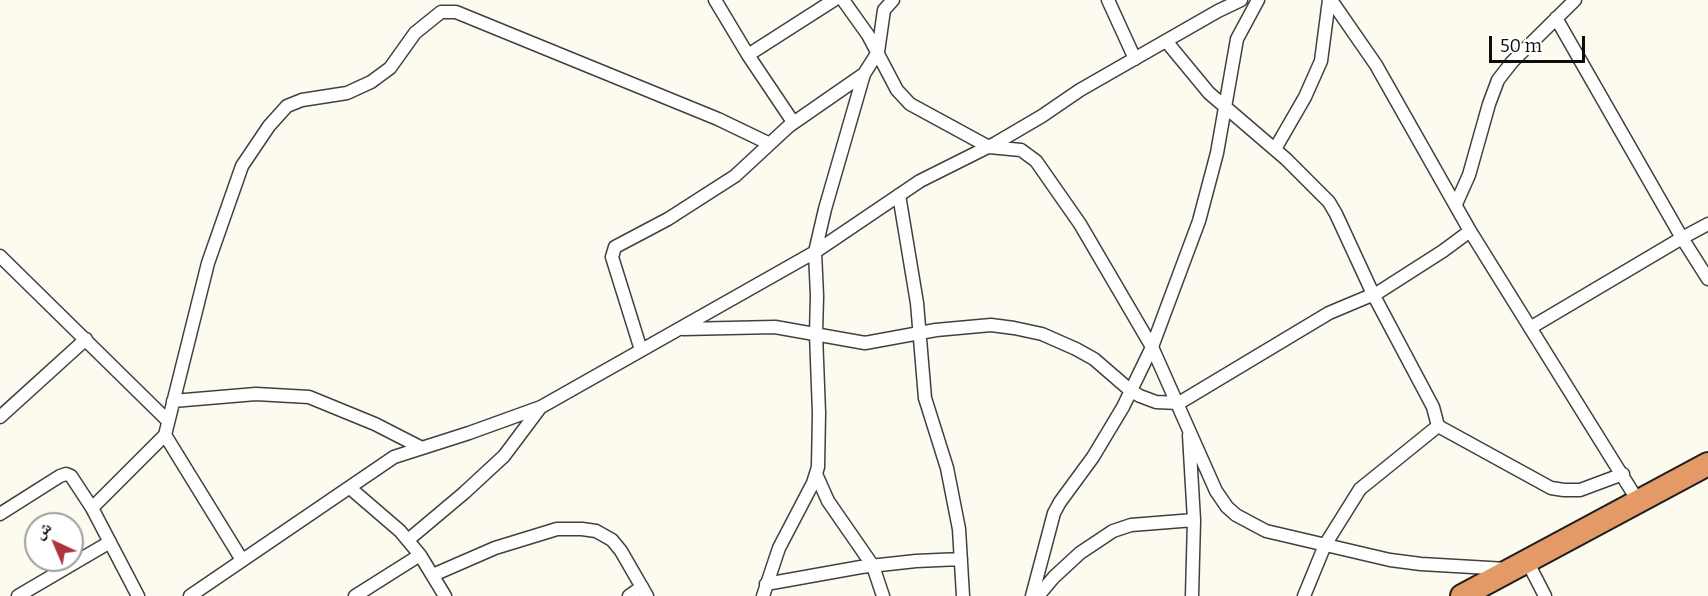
<!DOCTYPE html>
<html>
<head>
<meta charset="utf-8">
<style>
  body { margin:0 }
  #map { position:relative; width:1708px; height:596px; overflow:hidden; background:#fdfaef; font-family:Bitter,"Noto Naskh Arabic",serif }
  canvas { display:block }
  .north { position:absolute; left:24px; top:512px; width:60px; height:60px; box-sizing:border-box; background:#fff; border:2px solid #9e9e9e; border-radius:50%; rotate:316deg; font-size:16px; font-weight:700; line-height:24px; text-align:center; color:#0d0d0d }
  .north::after { content:''; display:block; margin:auto; width:21px; height:27px; background:#ae3440; clip-path:polygon(50% 0,100% 100%,50% 72%,0 100%) }
  .scale { position:absolute; left:1489px; top:36px; width:96px; height:27px; box-sizing:border-box; border:3px solid #0d0d0d; border-top:0; padding-left:8px; font-size:18px; line-height:21px; white-space:nowrap; color:#0d0d0d; -webkit-text-stroke:4px #fff; paint-order:stroke }
</style>
</head>
<body>
<div id="map">
<canvas width="1708" height="596"></canvas>
<div class="north">ش</div>
<div class="scale">50 m</div>
</div>
<script>
const context = document.querySelector('canvas').getContext('2d');
context.lineJoin = 'round';
const toPath = rows => new Path2D(rows.map(r => 'M' + r).join(''));
function strokePath(path, color, width, dash) { context.strokeStyle = color; context.lineWidth = width; context.lineCap = dash ? 'butt' : 'round'; context.setLineDash(dash || []); context.stroke(path); }
const street = toPath([
  [715,0,748,55,793,122],
  [843,0,868,35,897,90,910,104,989,147,1021,150,1036,161,1080,224,1152,347,1216,491,1227,507,1236,515,1266,531,1390,560,1421,564,1507,569],
  [1108,0,1135,59],
  [1331,0,1376,65,1470,231,1638,501],
  [1556,18,1682,238,1708,279],
  [1166,41,1209,93,1286,159,1329,202,1336,214,1373,294,1433,407,1438,426,1551,488,1564,490,1580,490,1623,474],
  [748,55,834,0],
  [1275,149,1305,97,1321,61,1329,0],
  [899,195,917,303,925,398,947,468,959,529,963,596],
  [1456,204,1469,175,1489,104,1498,80,1512,62,1575,0],
  [0,256,168,421],
  [1530,328,1682,238,1708,224],
  [683,329,775,327,865,343,936,330,991,325,1014,328,1042,334,1076,349,1094,359,1131,391,1140,396,1156,402,1179,403,1329,313,1379,292,1443,251,1470,231],
  [641,350,612,257,615,247,668,219,735,176,789,126,864,74,878,52,884,10,893,0],
  [173,401,256,394,309,397,375,424,420,447],
  [0,417,86,339],
  [165,435,242,560],
  [1189,435,1194,520,1192,596],
  [816,474,828,501,873,566,883,596],
  [350,488,400,531,420,555,445,596],
  [92,508,165,435,208,263,242,166,269,126,287,106,302,100,347,93,371,82,390,68,415,33,441,12,456,12,718,119,768,143],
  [0,514,60,476,66,474,71,476,92,508,138,596],
  [408,540,464,493,504,456,540,408],
  [1527,561,1545,596],
  [433,575,495,548,557,529,582,529,596,531,612,540,621,551,647,596],
  [766,584,861,567,916,561,961,559],
  [18,596,110,542],
  [190,596,394,457,469,433,541,407,815,252,920,181,996,143,1042,116,1080,90,1218,11,1241,0],
  [355,596,420,555],
  [629,596,642,587],
  [763,596,779,548,813,483,818,467,819,413,816,334,817,296,815,252,825,209,864,74],
  [1032,596,1054,513,1060,502,1093,457,1123,407,1152,347,1199,221,1217,153,1237,39,1258,0],
  [1038,596,1054,577,1080,553,1113,531,1131,525,1194,520],
  [1304,596,1325,545,1360,489,1438,426]
]);
const highway = toPath([
  [1462,596,1708,464]
]);
strokePath(street, '#404040', 15);
strokePath(highway, '#1e1e1e', 26);
strokePath(street, '#fff', 12);
strokePath(highway, '#e49a66', 22);
</script>
</body>
</html>
